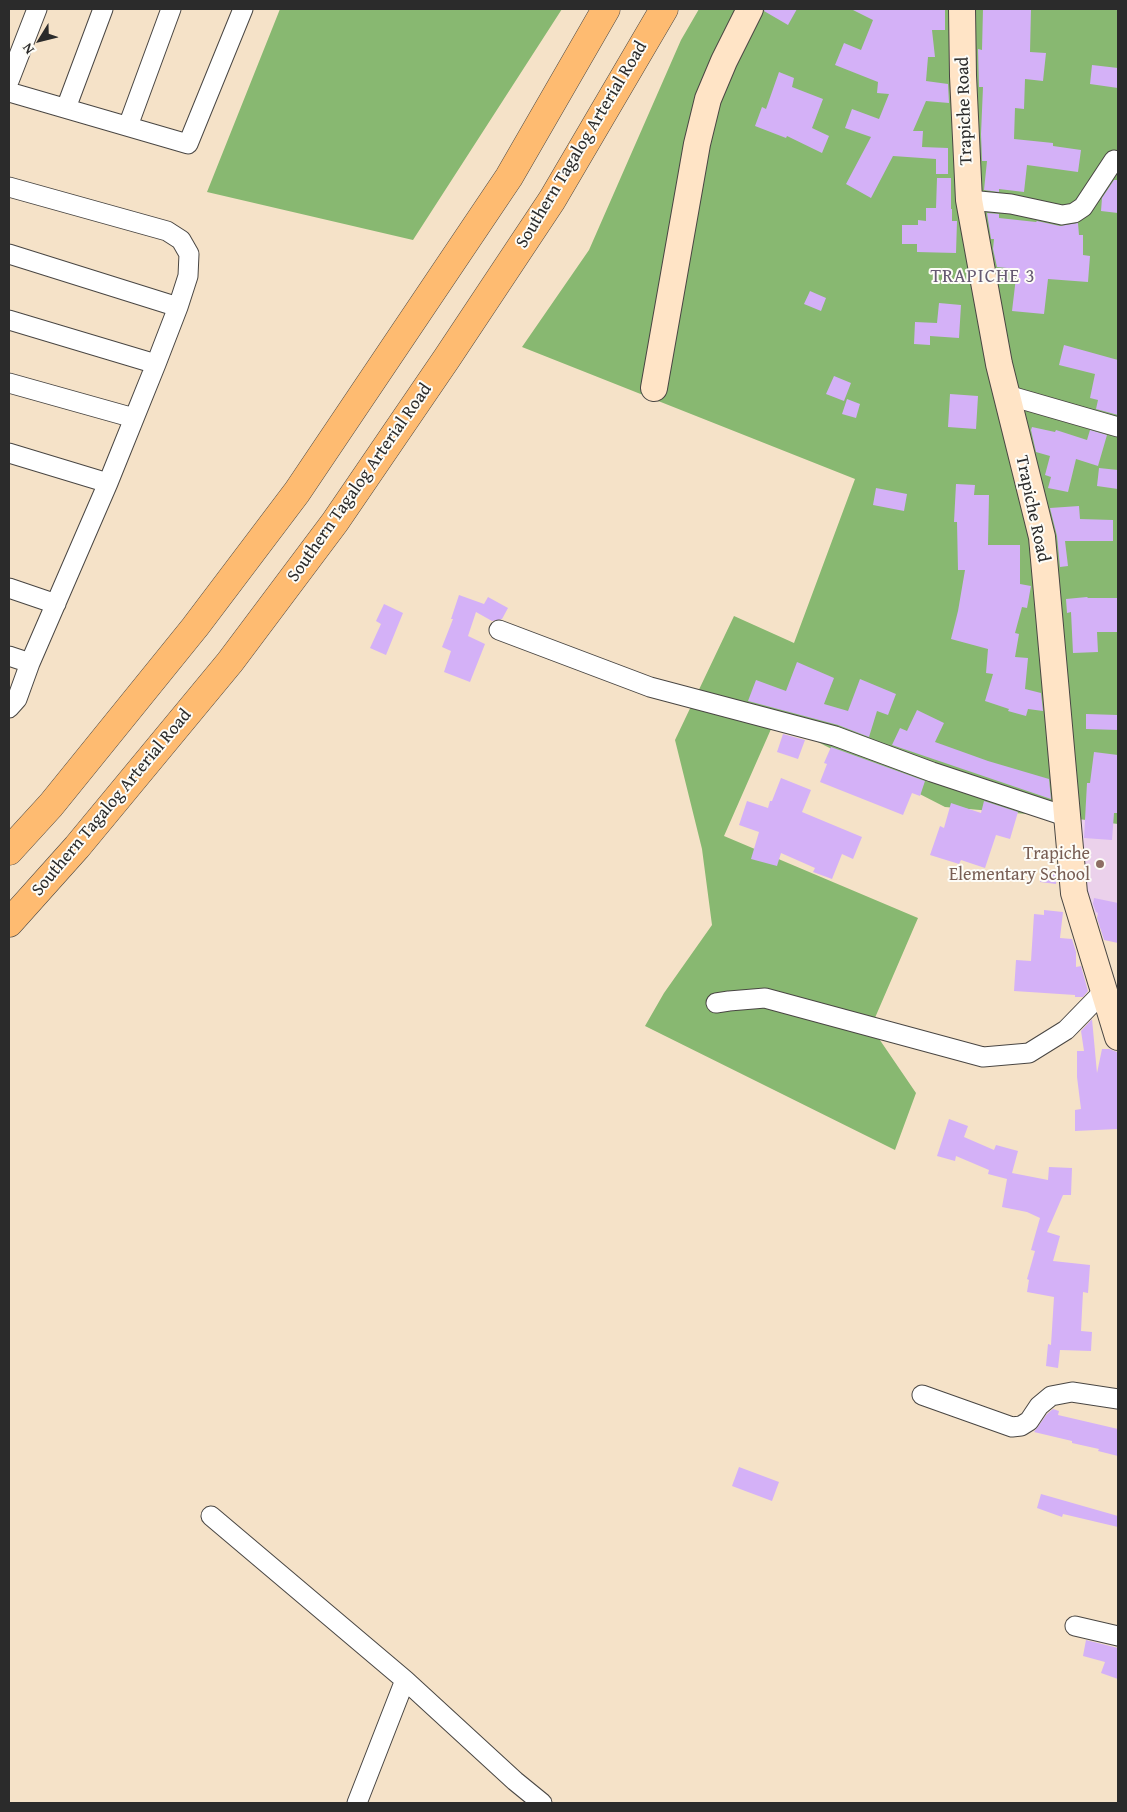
<!DOCTYPE html>
<html>
<head>
<meta charset="utf-8">
<style>
  body { margin:0 }
  #map { position:relative; width:1127px; height:1812px; overflow:hidden; background:#f5e2c8; font-family:"Gentium Book Plus",serif }
  canvas { display:block }
  .frame { position:absolute; inset:0; border:10px solid #2b2b2b; pointer-events:none }
  .north { position:absolute; left:15px; top:15px; width:50px; height:50px; -webkit-text-stroke:4px #fdfcf7; paint-order:stroke; rotate:234deg; font-size:14px; font-weight:700; line-height:20px; text-align:center; color:#2b2b2b }
  .north::after { content:''; display:block; margin:auto; width:18px; height:22px; background:#2b2b2b; clip-path:polygon(50% 0,100% 100%,50% 72%,0 100%) }
</style>
</head>
<body>
<div id="map">
<canvas width="1127" height="1812"></canvas>
<div class="frame"></div>
<div class="north">N</div>
</div>
<script>
const context = document.querySelector('canvas').getContext('2d');
context.lineJoin = 'round';
function paint(path, color) { context.fillStyle = color; context.fill(path, 'evenodd'); }
const toPath = rows => new Path2D(rows.map(r => 'M' + r).join(''));
function strokePath(path, color, width, dash) { context.strokeStyle = color; context.lineWidth = width; context.lineCap = dash ? 'butt' : 'round'; context.setLineDash(dash || []); context.stroke(path); }
function write(font, color, halo, rows, align = 'center') {
  context.font = font + ' "Gentium Book Plus",serif'; context.lineWidth = 4; context.setLineDash([]); context.textBaseline = 'middle'; context.strokeStyle = halo; context.fillStyle = color; for (const [text, x, y, turn = 0] of rows) {
    context.save(); context.translate(x, y); context.rotate((+turn || 0) * Math.PI / 180); context.textAlign = isNaN(turn) ? turn : align; if (halo) context.strokeText(text, 0, 0); context.fillText(text, 0, 0); context.restore();
  }
}
paint(toPath([
  [1074,812,1118,815,1118,920,1088,913]
]), '#ebd1eb');
paint(toPath([
  [280,9,562,9,413,240,207,192],
  [699,9,1118,9,1118,824,1062,817,945,807,775,720,724,836,918,918,871,1027,916,1093,895,1150,645,1026,664,993,712,925,702,849,675,740,734,616,794,643,855,479,522,347,589,250,681,40]
]), '#88b871');
paint(toPath([
  [765,9,797,9,788,25,764,11],
  [851,9,945,9,945,30,932,30,935,57,928,57,926,81,948,84,949,103,926,101,913,131,923,131,922,147,948,148,948,174,936,174,936,159,893,156,871,198,846,184,871,137,845,128,852,109,879,119,889,94,877,93,878,82,835,65,844,43,861,50,873,20],
  [983,9,1031,9,1030,52,1046,53,1043,81,1025,79,1024,109,1015,108,1014,139,1053,143,1053,146,1081,150,1078,172,1027,165,1024,192,999,189,999,192,984,190,987,161,982,161,981,134,983,87,979,87,978,49,982,50],
  [1092,65,1118,68,1118,88,1090,84],
  [779,72,794,78,792,87,823,99,812,128,829,136,822,153,787,136,786,138,755,126,762,107,766,109],
  [937,178,951,178,951,209,952,209,952,221,957,221,956,253,917,252,917,244,902,244,902,225,918,225,918,220,926,221,926,208,936,208],
  [1114,180,1118,180,1118,213,1101,211,1102,198],
  [987,213,999,214,999,218,1036,222,1037,221,1060,226,1078,223,1079,235,1083,235,1083,255,1090,256,1088,282,1048,279,1044,314,1012,311,1017,269,997,267,993,249,994,239,991,239],
  [810,291,826,298,821,311,804,304],
  [939,303,961,305,959,338,930,336,930,345,914,344,915,322,937,323],
  [1064,345,1118,360,1118,415,1096,409,1098,400,1090,398,1095,374,1059,365],
  [834,376,851,383,844,401,826,394],
  [950,394,978,396,976,429,948,427],
  [847,399,860,404,856,418,842,414],
  [1032,427,1055,432,1056,430,1087,440,1090,430,1107,435,1098,466,1076,459,1068,492,1048,488,1051,477,1045,475,1050,456,1036,452,1031,430],
  [1099,468,1118,470,1118,489,1097,486],
  [956,484,975,485,974,495,989,495,988,545,1020,545,1020,584,1031,586,1027,608,1022,607,1015,633,1019,634,1015,657,1028,658,1025,689,1041,693,1043,711,1028,709,1026,716,1008,711,1009,709,985,701,993,674,986,673,988,649,951,639,958,611,965,570,958,570,957,522,954,522],
  [876,488,907,494,904,511,873,505],
  [1079,506,1080,519,1113,520,1113,541,1065,541,1068,566,1060,567,1057,536,1050,508],
  [459,595,484,604,488,597,508,608,502,619,492,621,476,612,468,636,485,644,470,682,444,672,451,651,442,647,453,619,451,619],
  [1087,597,1088,598,1118,598,1118,632,1097,632,1098,652,1073,653,1071,612,1067,613,1066,599],
  [384,604,403,613,386,655,370,648,381,624,376,621],
  [797,662,834,678,824,704,848,711,860,679,896,694,888,715,877,711,869,737,838,725,748,701,756,680,786,691],
  [917,710,944,723,935,742,988,761,1049,779,1051,799,892,745,900,728,907,731],
  [1086,714,1118,715,1118,730,1086,729],
  [783,734,805,740,798,759,777,752],
  [831,747,925,781,920,796,912,793,903,815,820,782,827,764,824,763],
  [1094,752,1118,755,1118,813,1114,813,1112,840,1084,838,1087,783,1090,783],
  [781,778,811,790,802,812,862,837,853,859,842,854,832,879,813,872,815,868,781,853,777,866,751,859,759,832,739,825,747,801,768,808,770,801,772,801],
  [984,801,1018,812,1010,839,996,835,985,868,961,860,959,864,930,855,940,826,944,828,951,803,981,813],
  [1041,871,1057,872,1056,884,1040,882],
  [1094,898,1118,903,1118,943,1104,940,1097,918,1098,913,1096,912,1093,904],
  [1044,910,1063,912,1060,938,1072,939,1076,952,1076,967,1081,966,1088,991,1083,997,1075,997,1075,995,1014,991,1016,960,1031,961,1034,914,1044,915],
  [1092,1019,1097,1073,1102,1049,1109,1049,1117,1052,1118,1129,1075,1131,1075,1110,1081,1109,1077,1077,1077,1051,1084,1051,1081,1031],
  [949,1119,968,1126,964,1137,994,1150,996,1145,1018,1151,1012,1173,1048,1180,1049,1167,1072,1168,1071,1195,1063,1195,1047,1232,1060,1236,1053,1261,1090,1265,1088,1293,1083,1292,1081,1331,1092,1332,1091,1351,1060,1350,1058,1368,1046,1366,1048,1344,1051,1345,1054,1297,1027,1292,1029,1280,1027,1279,1035,1251,1031,1250,1040,1218,1027,1212,1002,1207,1007,1179,988,1174,989,1170,956,1156,955,1161,937,1156],
  [1053,1409,1059,1411,1058,1415,1118,1429,1118,1456,1098,1451,1099,1449,1072,1443,1072,1441,1034,1432,1047,1414],
  [739,1467,779,1482,772,1501,732,1486],
  [1041,1494,1118,1516,1118,1527,1063,1514,1062,1517,1037,1508],
  [1086,1640,1118,1648,1118,1679,1101,1673,1105,1662,1083,1656]
]), '#d4b1f7');
const street = toPath([
  [9,81,37,9],
  [9,92,188,144,243,9],
  [66,108,103,9],
  [128,126,171,9],
  [9,187,167,231,181,240,189,254,188,276,178,307,156,364,108,483,30,663,17,699,9,708],
  [969,200,1011,204,1062,215,1074,213,1083,207,1114,160],
  [9,254,178,307],
  [9,320,156,364],
  [9,383,134,418],
  [1007,395,1118,427],
  [9,453,108,483],
  [9,588,56,604],
  [499,630,650,687,835,736,932,772,1068,817],
  [9,656,30,663],
  [716,1003,729,1001,765,998,983,1057,1029,1053,1066,1030,1104,991],
  [922,1395,1012,1427,1021,1426,1029,1421,1039,1406,1051,1396,1072,1392,1118,1399],
  [211,1516,405,1680,515,1781,542,1803],
  [1075,1626,1118,1636],
  [357,1803,405,1680]
]);
const secondary = toPath([
  [962,9,963,76,969,200,999,364,1042,537,1074,893,1118,1037],
  [654,388,697,144,708,99,724,61,750,9]
]);
const highway = toPath([
  [9,851,51,805,195,627,297,492,509,177,606,9],
  [9,923,77,847,230,662,335,522,447,358,552,200,664,9]
]);
strokePath(street, '#494643', 21);
strokePath(secondary, '#494643', 28);
strokePath(highway, '#494643', 29);
strokePath(street, '#fff', 19);
strokePath(secondary, '#ffe4c6', 26);
strokePath(highway, '#febb71', 28);
for (const [x, y, r, color] of [
  [1100,864,5,"#8d6e63"]
]) { const dot = new Path2D(); dot.arc(x, y, r, 0, 2 * Math.PI); context.fillStyle = color; context.fill(dot); strokePath(dot, '#fdfcf7', 2); }
write('18px', '#2b2b2b', '#fdfcf7', [
  ["Trapiche Road",965,111,-92],
  ["Southern Tagalog Arterial Road",582,145,-59],
  ["Southern Tagalog Arterial Road",360,483,-55],
  ["Trapiche Road",1032,509,78],
  ["Southern Tagalog Arterial Road",112,803,-50]
]);
write('18px', '#785e54', '#fdfcf7', [
  ["Trapiche",1090,854],
  ["Elementary School",1090,875]
], 'right');
context.letterSpacing = '1px';
write('19px', '#665a72', '#fdfcf7', [
  ["TRAPICHE 3",983,277]
]);
context.letterSpacing = '0px';
</script>
</body>
</html>
